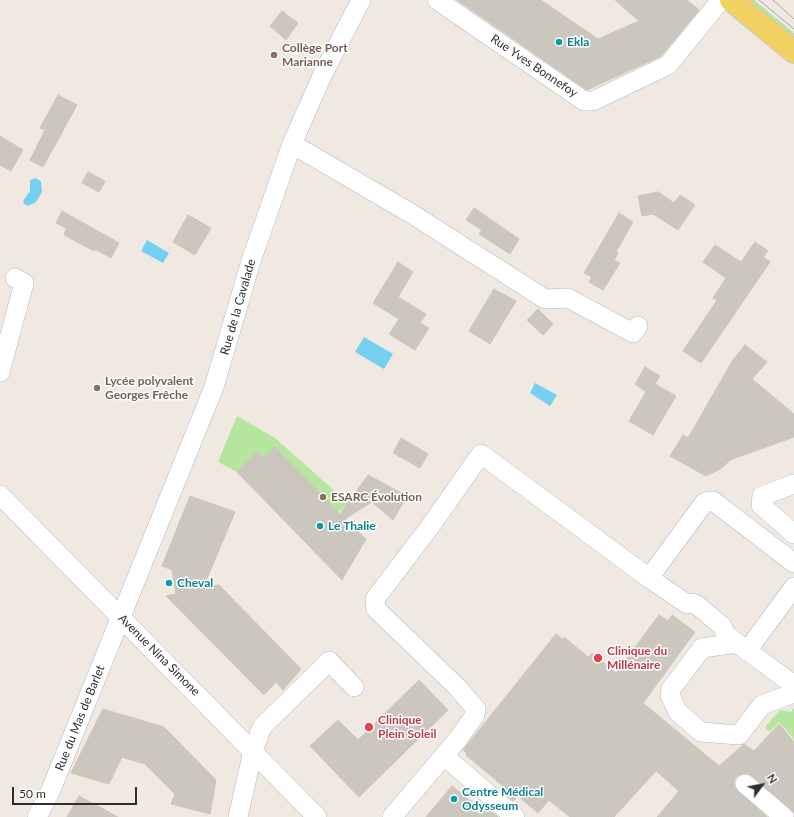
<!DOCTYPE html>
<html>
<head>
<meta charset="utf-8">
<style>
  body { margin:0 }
  #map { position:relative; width:794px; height:817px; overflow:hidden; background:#efe9e1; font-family:Lato,sans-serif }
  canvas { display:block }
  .north { position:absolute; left:742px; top:765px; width:40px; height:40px; -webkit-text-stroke:3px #fff; paint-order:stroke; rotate:58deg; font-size:11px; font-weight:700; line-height:16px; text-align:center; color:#2e2e2e }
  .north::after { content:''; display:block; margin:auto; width:14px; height:18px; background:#2e2e2e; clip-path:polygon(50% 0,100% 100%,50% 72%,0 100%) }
  .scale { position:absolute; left:12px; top:787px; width:125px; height:18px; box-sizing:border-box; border:2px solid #2e2e2e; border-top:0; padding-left:5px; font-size:12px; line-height:14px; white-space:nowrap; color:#2e2e2e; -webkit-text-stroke:3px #fff; paint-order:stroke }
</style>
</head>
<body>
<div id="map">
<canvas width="794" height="817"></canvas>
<div class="north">N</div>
<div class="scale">50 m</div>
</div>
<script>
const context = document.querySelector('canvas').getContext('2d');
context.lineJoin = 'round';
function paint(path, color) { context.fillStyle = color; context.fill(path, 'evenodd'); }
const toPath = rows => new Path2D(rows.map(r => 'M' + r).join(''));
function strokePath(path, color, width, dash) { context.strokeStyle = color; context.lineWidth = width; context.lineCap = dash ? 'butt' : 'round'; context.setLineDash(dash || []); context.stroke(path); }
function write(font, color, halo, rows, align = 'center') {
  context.font = font + ' Lato,sans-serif'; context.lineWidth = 3; context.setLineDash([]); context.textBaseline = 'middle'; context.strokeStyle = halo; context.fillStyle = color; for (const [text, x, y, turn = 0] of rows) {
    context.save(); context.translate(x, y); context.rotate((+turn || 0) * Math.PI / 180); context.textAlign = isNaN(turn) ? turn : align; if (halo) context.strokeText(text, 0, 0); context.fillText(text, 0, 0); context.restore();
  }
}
paint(toPath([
  [745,0,754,0,794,33,794,40],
  [237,416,275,438,348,503,338,512,275,447,263,458,257,453,237,472,218,462],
  [794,708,794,739,779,722,769,732,765,727,780,710,791,712]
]), '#b6e59e');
paint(toPath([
  [35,178,41,181,42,192,36,202,28,206,24,204,23,201,30,191,30,180],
  [147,240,169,253,163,263,141,251],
  [364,337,393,354,384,369,355,352],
  [535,383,557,395,550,406,530,393]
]), '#75cff0');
const building = toPath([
  [457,0,541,0,598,39,639,21,615,0,687,0,699,10,661,56,587,90,457,0],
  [282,11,298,23,286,40,270,26,282,11],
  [58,95,77,105,43,167,30,160,45,130,40,128,58,95],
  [0,136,23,150,11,171,0,165,0,136],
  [88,172,105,181,99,192,82,183,88,172],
  [658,192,674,203,680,195,695,205,678,230,653,214,642,216,638,196,658,192],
  [474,208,519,239,510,254,479,234,482,230,466,220,474,208],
  [62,211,119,243,111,258,95,249,94,251,64,235,66,228,56,223,62,211],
  [619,213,633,222,616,252,618,253,614,260,620,263,603,290,589,282,592,277,584,273,619,213],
  [188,215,211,228,195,255,173,242,188,215],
  [755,242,768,251,763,257,770,262,701,363,683,351,717,300,713,298,726,278,703,262,715,245,741,262,755,242],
  [398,262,413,272,398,297,426,314,420,323,429,328,415,350,389,334,399,319,373,303,398,262],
  [494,289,516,301,490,344,469,331,494,289],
  [538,309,553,324,543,335,527,320,538,309],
  [745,345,767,362,752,379,794,414,794,437,730,460,722,468,706,476,670,456,683,435,688,438,733,360,745,345],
  [645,367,660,376,655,384,676,396,653,435,629,421,646,392,635,384,645,367],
  [401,438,428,454,420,468,393,453,401,438],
  [275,447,340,514,368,475,407,496,393,520,372,502,345,519,366,539,342,580,237,472,257,452,263,458,275,447],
  [190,496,235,512,203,588,219,585,301,669,283,690,276,682,264,695,166,596,176,594,172,570,162,566,190,496],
  [659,615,668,621,672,615,695,632,643,703,719,766,744,744,754,751,779,724,794,742,794,813,752,776,747,773,741,774,736,777,734,782,735,788,767,817,657,817,679,791,656,771,614,817,570,817,549,800,538,813,518,796,513,801,501,790,504,787,466,755,467,754,463,750,556,634,563,640,564,637,588,657,592,653,616,673,659,615],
  [419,680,448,710,359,797,310,746,338,720,358,740,419,680],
  [103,709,164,727,216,780,210,814,171,804,175,794,145,764,122,757,109,784,71,773,103,709],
  [452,786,484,812,487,808,498,817,426,817,452,786],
  [79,796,118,817,67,817,79,796]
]);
paint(building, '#cbc7bf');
strokePath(building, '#cbc5ba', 1);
const minor = toPath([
  [437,0,584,101,593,101,668,65,721,0],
  [292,144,412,214,545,299,568,298,633,333,638,326],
  [0,372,24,283,15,278],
  [794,484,762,496,761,505,794,534],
  [0,495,317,817],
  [649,578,704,503,708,501,713,501,794,563],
  [726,635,794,685],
  [737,643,702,648,671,689,670,695,678,712,701,732,739,735,762,705,794,693],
  [747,651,794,587],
  [444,756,515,817],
  [745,784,784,817],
  [37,817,50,792,214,387,251,261,292,144,322,76,361,0],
  [238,817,253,751,262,727,329,661,354,687],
  [392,817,458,739,475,715,476,709,457,687,376,609,375,599,429,528,481,454,649,578,687,604,693,603,697,605,722,626,726,635]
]);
const major = toPath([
  [731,0,794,52]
]);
strokePath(minor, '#b4b7c1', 20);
strokePath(major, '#c9c9c9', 24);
strokePath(minor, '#fff', 19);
strokePath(major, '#f2d163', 22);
strokePath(toPath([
  [759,0,794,29],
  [773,0,794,19]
]), '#a3a6b8', 1);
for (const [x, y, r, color] of [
  [559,42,4,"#0f9aa8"],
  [274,55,4,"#8d6e63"],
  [97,388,4,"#8d6e63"],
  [323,497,4,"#8d6e63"],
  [320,526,4,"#0f9aa8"],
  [169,583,4,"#0f9aa8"],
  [598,658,5,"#e0444e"],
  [369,727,5,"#e0444e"],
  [454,799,4,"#0f9aa8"]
]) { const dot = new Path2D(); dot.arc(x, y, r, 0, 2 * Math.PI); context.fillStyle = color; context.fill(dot); strokePath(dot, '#fff', 1.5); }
write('bold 12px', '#0d838f', '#fff', [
  ["Ekla",567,42],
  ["Le Thalie",328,526],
  ["Cheval",177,583],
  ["Centre Médical",462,792],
  ["Odysseum",462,806]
], 'left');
write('bold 12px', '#785e54', '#fff', [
  ["Collège Port",282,48],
  ["Marianne",282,62],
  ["Lycée polyvalent",105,381],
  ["Georges Frêche",105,395],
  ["ESARC Évolution",331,497]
], 'left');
write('12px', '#2e2e2e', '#fff', [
  ["Rue Yves Bonnefoy",534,66,34],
  ["Rue de la Cavalade",238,307,-74],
  ["Avenue Nina Simone",159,655,45],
  ["Rue du Mas de Barlet",80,718,-68]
]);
write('bold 12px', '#be3a42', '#fff', [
  ["Clinique du",607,651],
  ["Millénaire",607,665],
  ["Clinique",378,720],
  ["Plein Soleil",378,734]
], 'left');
</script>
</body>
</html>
